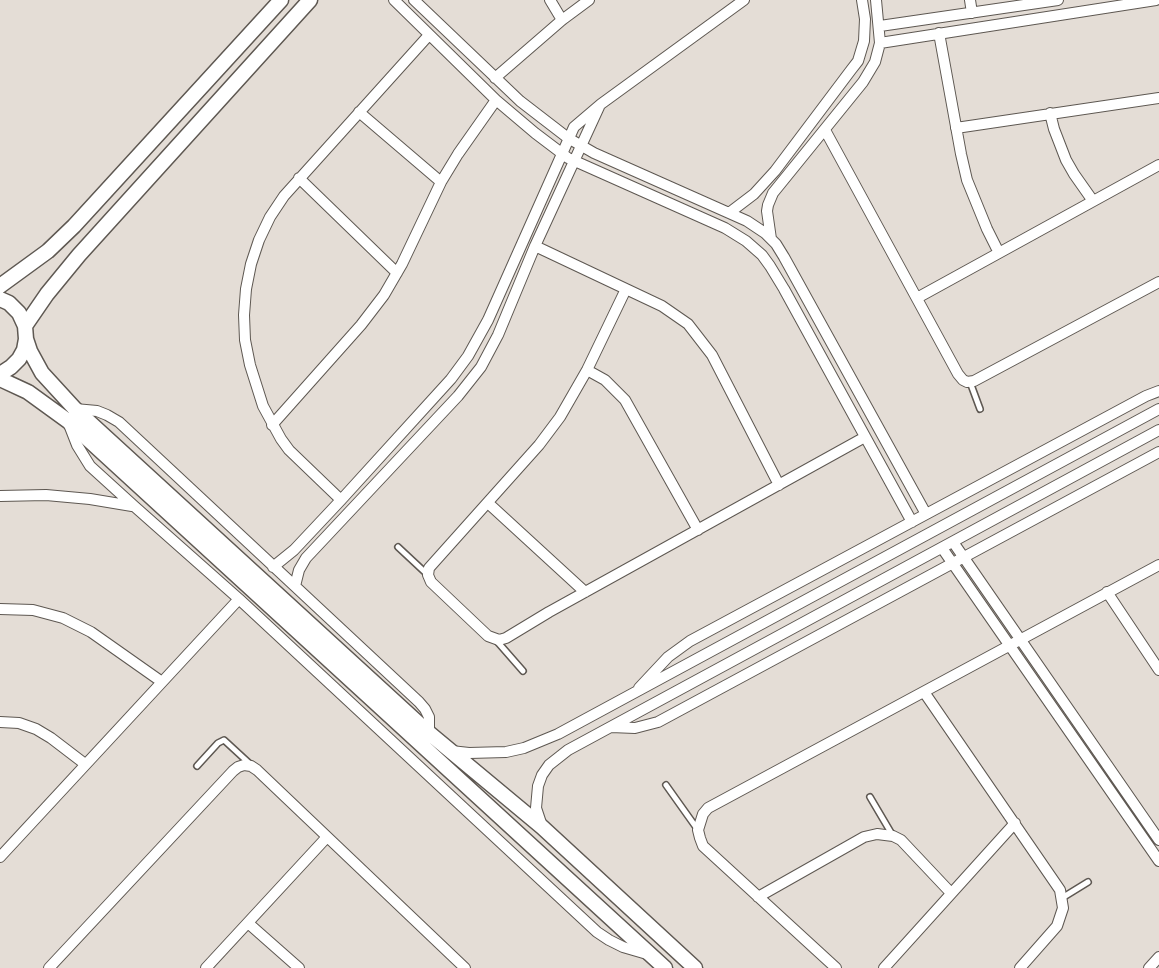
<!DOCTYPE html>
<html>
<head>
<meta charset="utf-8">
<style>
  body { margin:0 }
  canvas { display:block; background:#e4ddd6 }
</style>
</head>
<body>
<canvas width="1159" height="968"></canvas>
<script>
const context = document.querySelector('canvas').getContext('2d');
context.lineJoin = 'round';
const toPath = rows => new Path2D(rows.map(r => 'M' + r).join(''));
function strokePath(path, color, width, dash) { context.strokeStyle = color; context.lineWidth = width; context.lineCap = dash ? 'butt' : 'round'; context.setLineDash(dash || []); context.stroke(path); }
const lane = toPath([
  [970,382,980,409],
  [398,547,428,575],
  [495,639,523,671],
  [197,766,218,743,224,740,249,763],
  [666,785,698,830],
  [870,797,893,836],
  [1062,898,1088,882]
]);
const street = toPath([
  [394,0,496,100,535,133,568,158,725,228,746,241,762,255,770,266,784,289,912,522],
  [414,0,520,101,568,138,594,153,747,221,765,233,776,244,784,257,926,514],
  [550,0,562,20],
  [970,0,972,13],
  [880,26,1058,0],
  [939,33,961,154,967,180,987,229,999,253],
  [880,43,1156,0],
  [495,78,562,20,589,0],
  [359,112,441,182],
  [1050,113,1054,129,1066,160,1074,174,1093,201],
  [956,128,1159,98],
  [825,130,958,374,963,380,967,382,974,381,1159,282],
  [299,178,397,273],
  [729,213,754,194,775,171,851,70,858,61,864,41,865,19,862,0],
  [771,239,767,211,768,205,773,193,863,82,875,62,880,43,876,0],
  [535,246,662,306,688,324,712,355,779,485],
  [626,289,587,370,560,417,539,445,429,568,428,575,431,582,488,636,499,640,506,638,549,612,865,437],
  [917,298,1159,165],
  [587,370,605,380,625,400,698,530],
  [75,409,97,411,107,415,119,422,419,702,425,709,429,717,429,733],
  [68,422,77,445,90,466,134,506,239,599,597,932,609,940,623,947,647,954],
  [272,425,361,325,384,295,402,264,441,182,458,154,496,100],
  [0,496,46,495,90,499,132,506],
  [341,500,289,450,281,439,263,406,250,365,245,340,244,315,246,289,251,264,259,240,270,217,284,196,429,35],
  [488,503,585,592],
  [953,542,1159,840],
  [942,548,1159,861],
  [273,567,294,550,341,500,451,379,468,356,488,320,574,127,601,104,744,0],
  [295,586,299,570,306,558,458,396,481,367,498,335,535,246,599,107],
  [1107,592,1159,670],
  [0,609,33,610,63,618,91,632,162,682],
  [639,688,668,657,690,641,1146,396,1159,391],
  [924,692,1060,890,1063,908,1057,926,1020,968],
  [0,722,19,723,36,729,51,738,85,764],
  [611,727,635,728,658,722,1159,452],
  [451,751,469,753,506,752,524,748,558,734,1159,409],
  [542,826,536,808,538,786,542,775,549,765,568,750,1159,430],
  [0,857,239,599],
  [758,897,864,837,877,834,893,836,901,840,951,893],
  [248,923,299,968],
  [49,968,233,771,238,767,244,765,251,766,257,770,465,968],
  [206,968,327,837],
  [836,968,703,846,700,838,698,830,703,814,708,808,1159,565],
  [884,968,1015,823],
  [1149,968,1159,957]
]);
const secondary = toPath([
  [0,286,48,251,74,226,281,0],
  [0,299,9,303,19,313,25,326,26,339,24,350,19,359,11,367,0,374],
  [25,326,47,294,79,255,310,0],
  [26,339,30,351,42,373,75,409,429,733,542,827,695,968],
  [0,379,28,392,68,421,665,968]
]);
strokePath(lane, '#5e5852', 8);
strokePath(street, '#5e5852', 12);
strokePath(secondary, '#5e5852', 17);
strokePath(lane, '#fff', 5);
strokePath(street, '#fff', 10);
strokePath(secondary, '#fff', 14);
</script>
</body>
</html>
